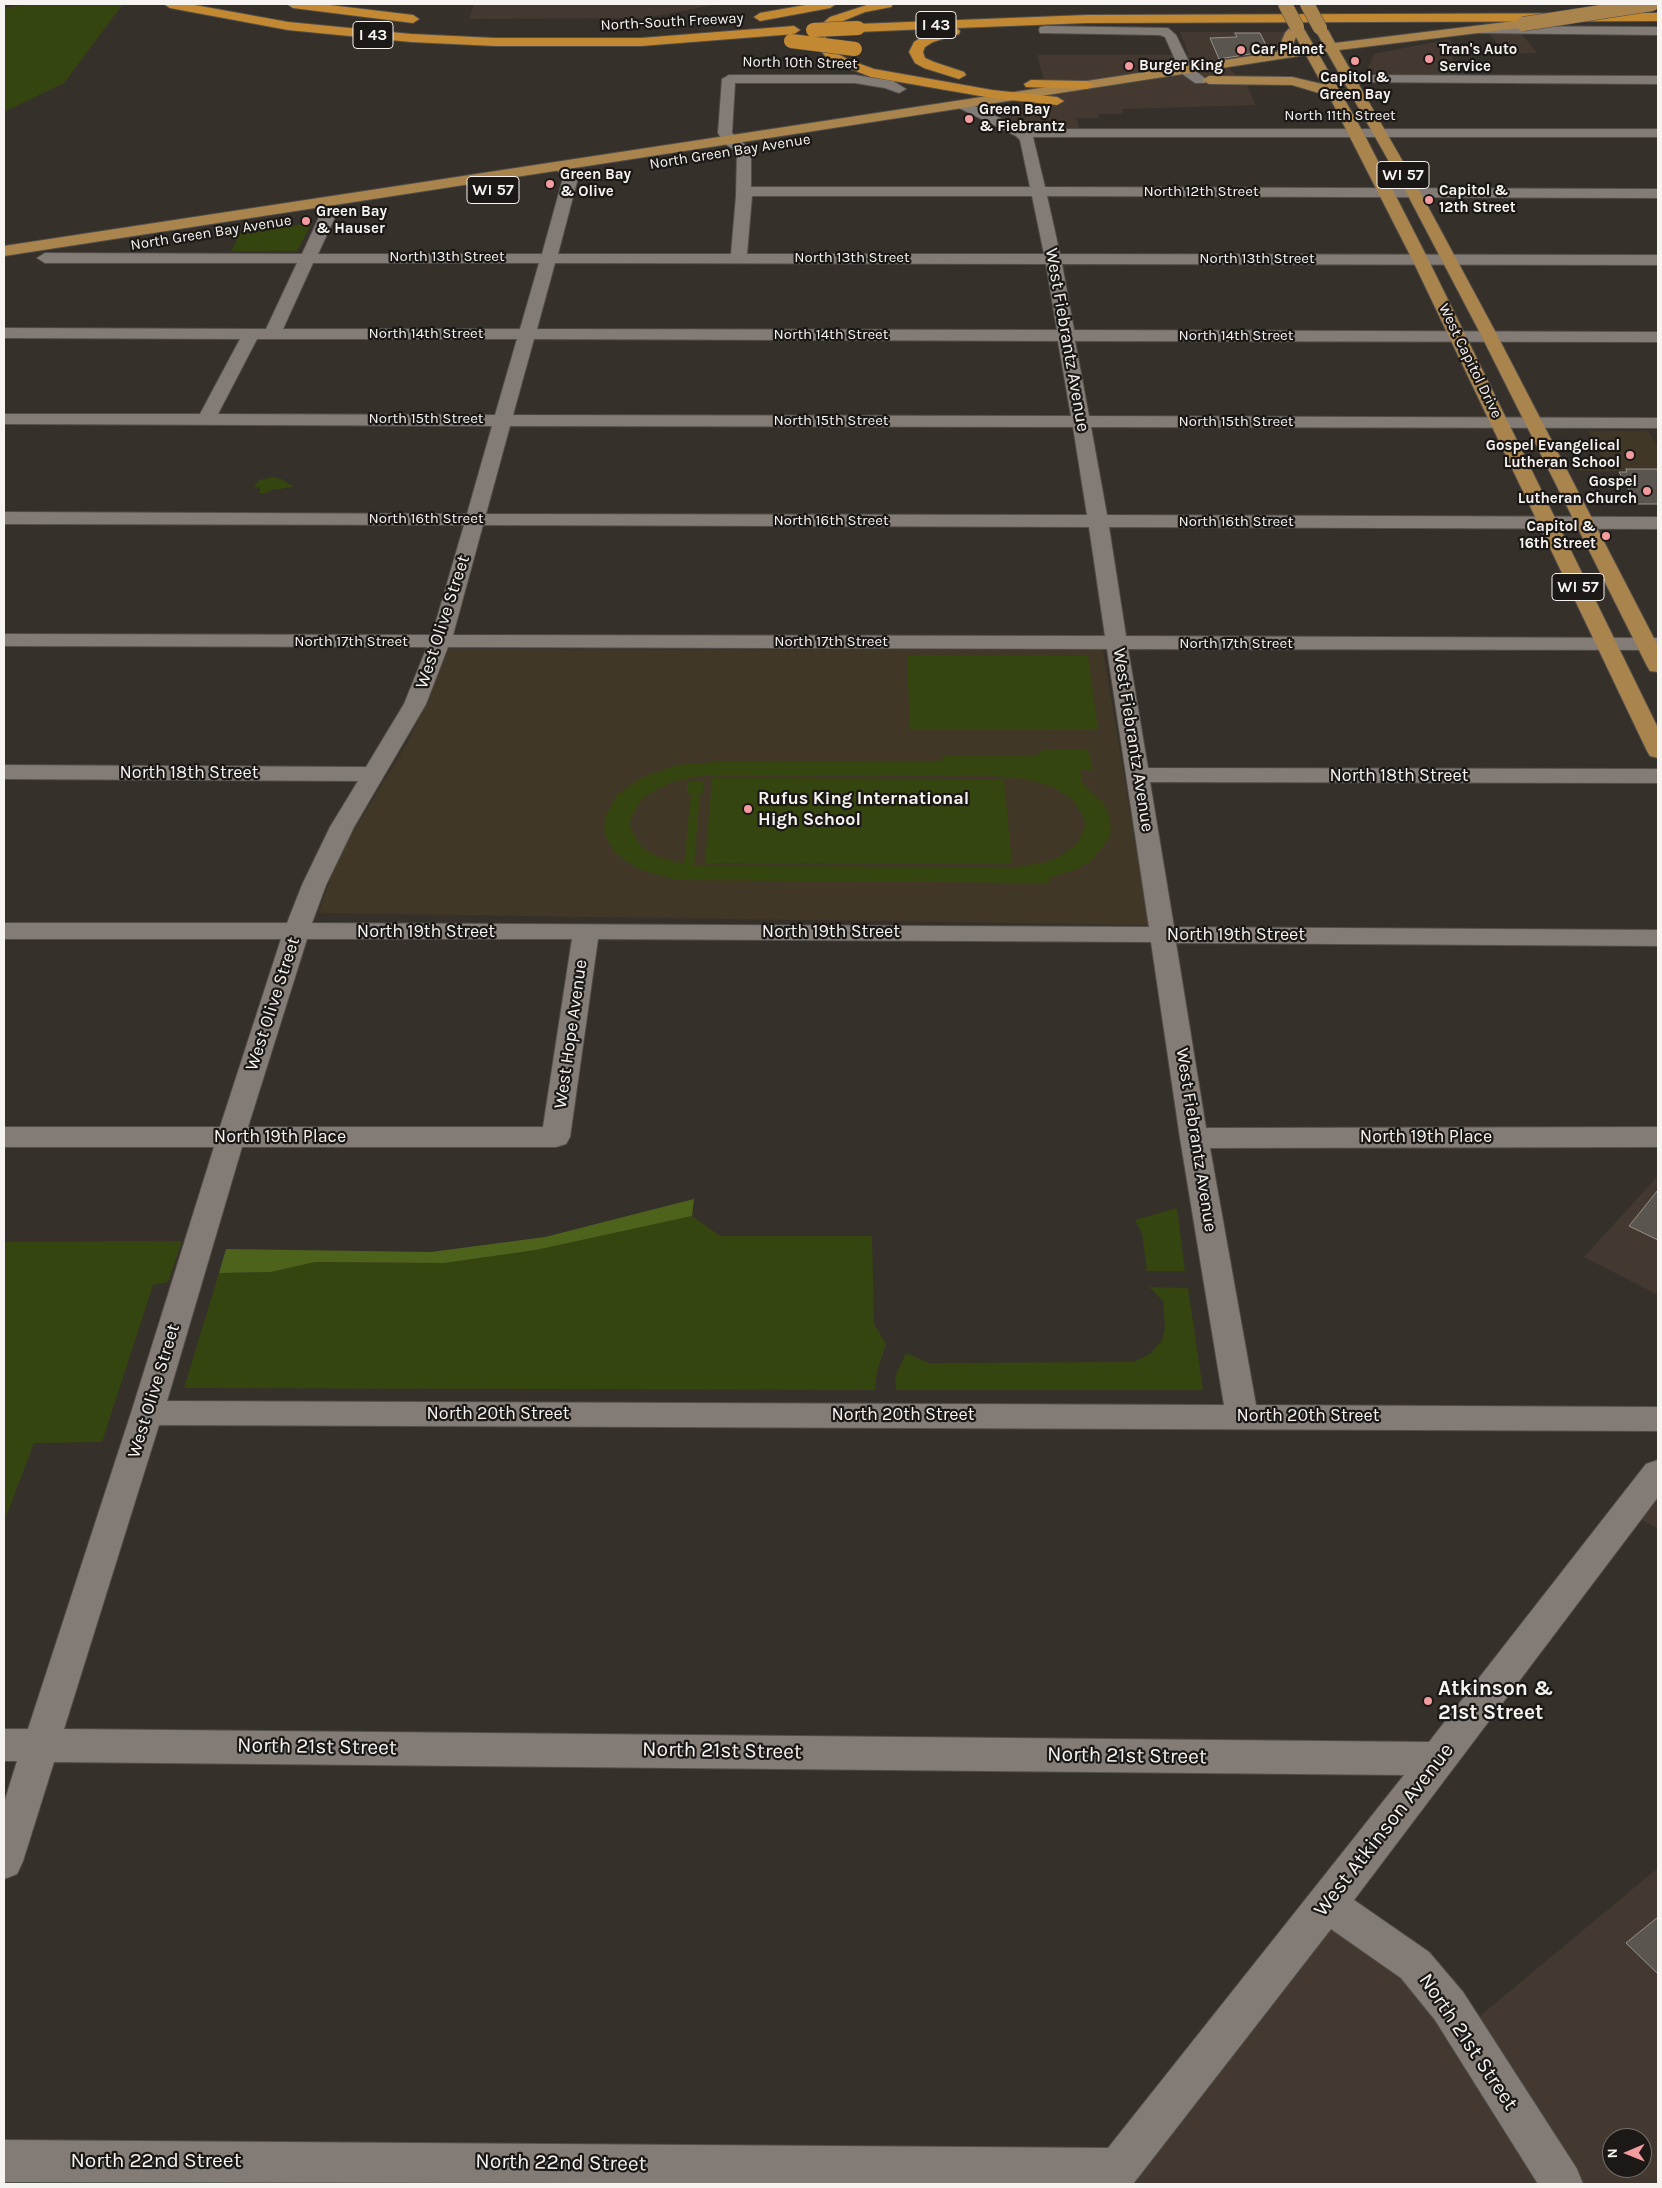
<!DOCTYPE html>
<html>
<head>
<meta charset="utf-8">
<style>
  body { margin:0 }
  #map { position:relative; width:1662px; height:2188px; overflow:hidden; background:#36302b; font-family:Karla,sans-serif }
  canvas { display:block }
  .frame { position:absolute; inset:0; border:5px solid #f7f3f0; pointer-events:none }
  .north { position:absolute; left:1602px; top:2128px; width:50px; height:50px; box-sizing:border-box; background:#1b1816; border:1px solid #73706d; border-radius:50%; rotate:269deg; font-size:14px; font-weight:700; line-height:20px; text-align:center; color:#f7f3f0 }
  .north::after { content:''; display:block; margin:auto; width:18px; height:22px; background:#f49b9f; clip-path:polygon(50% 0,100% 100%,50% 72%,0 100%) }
</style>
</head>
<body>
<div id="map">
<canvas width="1662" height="2188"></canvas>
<div class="frame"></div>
<div class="north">N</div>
</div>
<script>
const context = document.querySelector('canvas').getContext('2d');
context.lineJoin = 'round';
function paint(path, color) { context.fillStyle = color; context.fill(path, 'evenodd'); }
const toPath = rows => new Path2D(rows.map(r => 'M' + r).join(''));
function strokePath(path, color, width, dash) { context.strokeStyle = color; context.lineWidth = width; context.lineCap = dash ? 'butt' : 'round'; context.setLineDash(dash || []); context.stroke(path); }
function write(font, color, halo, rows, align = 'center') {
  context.font = font + ' Karla,sans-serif'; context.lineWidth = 4.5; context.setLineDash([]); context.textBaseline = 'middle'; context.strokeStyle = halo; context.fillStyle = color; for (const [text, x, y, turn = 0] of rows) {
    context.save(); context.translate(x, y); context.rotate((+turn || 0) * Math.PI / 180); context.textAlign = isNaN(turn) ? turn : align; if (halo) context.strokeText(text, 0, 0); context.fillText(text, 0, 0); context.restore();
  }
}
paint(toPath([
  [474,4,719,4,644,18,469,19],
  [1180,32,1285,32,1278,51,1273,55,1222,62,1246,84,1256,105,1122,109,1123,114,1098,114,1099,118,1077,118,1079,130,1020,129,989,115,1056,105,1044,80,1037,55,1189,55],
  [1489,33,1521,33,1537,53,1504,53],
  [1449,39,1459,53,1450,54,1466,77,1380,76,1367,70,1374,54],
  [1658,1176,1658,1295,1584,1257],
  [1658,1473,1658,1529,1628,1512],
  [1658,1868,1658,2184,705,2184,706,2165,1117,2169,1327,1904,1428,1957,1448,1973,1480,2016],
  [1612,2138,1642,2138,1642,2168,1612,2168]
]), '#443930');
paint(toPath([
  [1588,431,1648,431,1658,447,1658,472,1579,471,1575,464,1606,464],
  [449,649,1103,650,1149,925,318,913,334,870,351,835,409,740]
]), '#413727');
paint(toPath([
  [31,4,123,4,64,83,4,112,4,8],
  [312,223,297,251,231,251,240,234],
  [273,477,281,479,294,487,272,490,265,493,260,493,260,487,254,487,259,480],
  [907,655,1088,656,1098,730,910,730],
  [1045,749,1088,749,1093,770,1080,770,1083,784,1104,804,1109,816,1111,828,1108,840,1091,861,1077,869,1049,878,1049,883,678,880,641,870,626,861,615,852,608,841,604,829,605,817,617,795,643,777,678,765,717,762,941,762,945,755,1037,755],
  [700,776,993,776,1026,779,1053,787,1073,800,1084,817,1085,826,1078,843,1059,857,1047,862,1016,867,694,866,700,793,703,793,704,782,687,782,687,793,691,794,684,864,659,857,647,851,639,844,630,827,631,818,640,801,649,794,672,782],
  [712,778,1004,779,1012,864,705,863],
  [1177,1208,1185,1271,1147,1271,1142,1233,1135,1220],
  [692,1216,720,1236,872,1236,874,1324,886,1344,877,1371,875,1390,184,1388,219,1273,271,1272,315,1262,444,1263,536,1250],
  [182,1241,168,1282,153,1285,102,1442,34,1443,4,1522,4,1242],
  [1149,1287,1188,1288,1203,1390,896,1390,895,1377,906,1353,929,1363,1134,1362,1150,1354,1162,1340,1165,1328,1163,1301]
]), '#35450f');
paint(toPath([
  [694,1199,692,1216,536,1250,444,1263,315,1262,271,1272,219,1273,226,1249,431,1252,545,1237]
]), '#4d631c');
const building = toPath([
  [1235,33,1260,33,1269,51,1219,59,1210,38,1237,37,1235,33],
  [1626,469,1658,469,1658,504,1637,504,1619,472,1627,472,1626,469],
  [1658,1190,1658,1240,1629,1226,1658,1190],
  [1658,1917,1658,1974,1626,1943,1658,1917]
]);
paint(building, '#5a554f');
strokePath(building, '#97918b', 1);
const minor = toPath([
  [1045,26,1168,28,1176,35,1192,68,1207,80,1205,83,1195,83,1181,73,1165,37,1160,35,1040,33,1039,30,1040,27,1045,26],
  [1480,26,1658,27,1658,35,1475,33,1474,30,1480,26],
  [729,75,855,75,893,81,906,89,899,93,885,88,855,83,735,83,732,133,751,150,751,187,1030,187,1020,140,1016,136,957,107,955,104,962,100,1023,129,1658,129,1658,137,1033,137,1045,187,1658,189,1658,198,1047,196,1060,254,1658,255,1658,265,1062,264,1074,330,1658,332,1658,342,1075,341,1089,416,1658,418,1658,428,1091,427,1107,515,1658,517,1658,529,1109,527,1126,636,1658,638,1658,650,1128,649,1148,768,1658,769,1658,783,1150,782,1174,927,1658,930,1658,946,1176,943,1206,1128,1658,1127,1658,1147,1210,1148,1256,1405,1658,1407,1658,1431,159,1425,64,1729,1429,1742,1646,1464,1658,1460,1658,1497,1354,1900,1429,1952,1463,1992,1577,2169,1583,2184,1538,2184,1435,2020,1401,1978,1331,1929,1133,2184,4,2182,4,2140,1108,2148,1404,1775,54,1762,23,1861,17,1874,4,1879,4,1803,17,1761,4,1761,4,1729,28,1729,131,1413,214,1147,4,1147,4,1127,220,1127,281,939,4,939,4,923,287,923,302,885,330,827,358,781,4,779,4,765,366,767,404,704,427,647,4,646,4,634,432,635,464,525,4,524,4,512,467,514,492,426,4,424,4,414,200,414,240,339,4,338,4,328,266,329,297,263,45,263,37,258,45,253,302,254,320,215,310,203,318,198,323,200,336,215,318,254,542,254,563,178,554,166,561,162,566,163,578,178,558,254,731,254,736,196,737,152,724,143,718,133,722,79,729,75],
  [752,196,1032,196,1044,254,747,254,752,196],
  [313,263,539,263,520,329,283,329,313,263],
  [555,263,1046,264,1057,330,537,329,555,263],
  [257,339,517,339,495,415,218,414,257,339],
  [534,339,1058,341,1071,416,513,415,534,339],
  [510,426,1073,427,1087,515,486,514,510,426],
  [483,525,1089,527,1105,636,453,635,483,525],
  [448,647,1107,649,1149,927,312,923,326,885,354,827,426,704,448,647],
  [307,939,572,939,543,1127,248,1127,307,939],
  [598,939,1151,942,1180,1138,1224,1405,167,1401,242,1147,556,1147,566,1144,570,1137,598,939],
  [1348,75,1658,76,1658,84,1343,82,1341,79,1348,75]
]);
const major = toPath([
  [1523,20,1529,24,1527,27,1339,50,1418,188,1495,331,1658,646,1658,672,1650,671,1647,666,1479,331,1404,188,1327,52,1318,53,1363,132,1428,259,1658,728,1658,758,1650,756,1647,751,1412,259,1329,96,1292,85,1209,84,1202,80,1209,76,1292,77,1322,84,1306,55,4,256,4,246,1277,52,1285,33,1293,24,1297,23,1301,24,1314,46,1323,44,1317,33,1323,29,1328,30,1335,43,1523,20],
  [1296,37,1302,48,1291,49,1296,37]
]);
const highway = toPath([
  [164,4,189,4,288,22,411,34,495,38,641,38,794,26,800,30,794,34,641,46,495,46,411,42,288,30,170,8,164,4],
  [287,4,321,4,413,15,419,19,413,23,293,8,287,4],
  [811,4,836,4,830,8,760,21,754,17,760,13,811,4],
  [870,4,893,4,891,7,865,12,838,23,827,33,825,40,828,44,838,54,849,60,874,69,992,90,1057,97,1064,101,1057,105,992,98,871,77,828,60,813,40,816,29,830,17,870,4],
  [1658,13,1658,21,1087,23,957,28,960,31,959,34,933,42,925,47,923,52,925,58,934,62,964,72,966,75,959,79,924,68,915,63,909,52,914,42,923,36,950,28,858,32,852,28,858,24,1087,15,1658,13],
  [1031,80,1087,81,1094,85,1087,89,1026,87,1024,84,1031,80]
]);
strokePath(minor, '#514d48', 2);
strokePath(major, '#514d48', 2);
strokePath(highway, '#514d48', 2);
paint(minor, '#837c76');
paint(major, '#a9844d');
paint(highway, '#c38932');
const majorBridge = toPath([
  [1285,4,1297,27],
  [1307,4,1320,28],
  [1523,24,1652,4]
]);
const highwayBridge = toPath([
  [813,30,858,28],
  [791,41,855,49]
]);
strokePath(majorBridge, '#514d48', 15, []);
strokePath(highwayBridge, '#514d48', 15, []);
strokePath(majorBridge, '#a9844d', 14);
strokePath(highwayBridge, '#c38932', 14);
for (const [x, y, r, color] of [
  [1241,50,5,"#f49b9f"],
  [1429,59,5,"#f49b9f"],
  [1355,61,5,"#f49b9f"],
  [1129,66,5,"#f49b9f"],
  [969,119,5,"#f49b9f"],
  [550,184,5,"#f49b9f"],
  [1429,200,5,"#f49b9f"],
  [306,221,5,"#f49b9f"],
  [1630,455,5,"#f49b9f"],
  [1647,491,5,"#f49b9f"],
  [1606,536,5,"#f49b9f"],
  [748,809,5,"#f49b9f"],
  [1428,1701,5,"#f49b9f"]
]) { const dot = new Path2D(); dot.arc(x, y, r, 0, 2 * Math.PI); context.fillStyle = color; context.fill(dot); strokePath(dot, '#1b1816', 2); }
write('15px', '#f7f3f0', '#1b1816', [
  ["North-South Freeway",672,22,-3],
  ["North 10th Street",800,63,1],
  ["North 11th Street",1340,116],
  ["North Green Bay Avenue",730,152,-9],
  ["North 12th Street",1201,192],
  ["North Green Bay Avenue",211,233,-9],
  ["North 13th Street",447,257],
  ["North 13th Street",852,258],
  ["North 13th Street",1257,259],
  ["North 14th Street",426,334],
  ["North 14th Street",831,335],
  ["North 14th Street",1236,336],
  ["West Capitol Drive",1470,361,64],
  ["North 15th Street",426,419],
  ["North 15th Street",831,421],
  ["North 15th Street",1236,422],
  ["North 16th Street",426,519],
  ["North 16th Street",831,521],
  ["North 16th Street",1236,522],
  ["North 17th Street",351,642],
  ["North 17th Street",831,642],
  ["North 17th Street",1236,644]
]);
write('bold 15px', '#f7f3f0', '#1b1816', [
  ["Car Planet",1251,50],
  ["Tran's Auto",1439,50],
  ["Service",1439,67],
  ["Burger King",1139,66],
  ["Capitol &",1355,78,"center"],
  ["Green Bay",1355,95,"center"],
  ["Green Bay",979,110],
  ["& Fiebrantz",979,127],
  ["Green Bay",560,175],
  ["& Olive",560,192],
  ["Capitol &",1439,191],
  ["12th Street",1439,208],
  ["Green Bay",316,212],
  ["& Hauser",316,229],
  ["Gospel Evangelical",1620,446,"right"],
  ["Lutheran School",1620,463,"right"],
  ["Gospel",1637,482,"right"],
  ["Lutheran Church",1637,499,"right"],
  ["Capitol &",1596,527,"right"],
  ["16th Street",1596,544,"right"]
], 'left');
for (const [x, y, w] of [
  [936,25,40],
  [373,35,40],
  [1403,175,52],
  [493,190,52],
  [1578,587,52]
]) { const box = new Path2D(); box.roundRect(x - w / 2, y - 13.5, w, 27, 4); context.fillStyle = '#1b1816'; context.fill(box); strokePath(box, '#f7f3f0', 1); }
write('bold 16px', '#f7f3f0', null, [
  ["I 43",936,25],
  ["I 43",373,35],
  ["WI 57",1403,175],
  ["WI 57",493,190],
  ["WI 57",1578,587]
]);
write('18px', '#f7f3f0', '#1b1816', [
  ["West Fiebrantz Avenue",1067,340,80],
  ["West Olive Street",443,622,-72],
  ["West Fiebrantz Avenue",1133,740,81],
  ["North 18th Street",189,773],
  ["North 18th Street",1399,776],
  ["North 19th Street",426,932],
  ["North 19th Street",831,932],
  ["North 19th Street",1236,935],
  ["West Olive Street",273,1004,-72],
  ["West Hope Avenue",571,1034,-82],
  ["North 19th Place",280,1137],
  ["North 19th Place",1426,1137],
  ["West Fiebrantz Avenue",1196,1140,81],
  ["West Olive Street",154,1391,-73],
  ["North 20th Street",498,1414],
  ["North 20th Street",903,1415],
  ["North 20th Street",1308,1416]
]);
write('bold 18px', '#f7f3f0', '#1b1816', [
  ["Rufus King International",758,799],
  ["High School",758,820]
], 'left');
write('bold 21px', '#f7f3f0', '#1b1816', [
  ["Atkinson &",1438,1689],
  ["21st Street",1438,1713]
], 'left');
write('21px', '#f7f3f0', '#1b1816', [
  ["North 21st Street",317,1747,1],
  ["North 21st Street",722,1751,1],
  ["North 21st Street",1127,1756,1],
  ["West Atkinson Avenue",1384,1830,-52],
  ["North 21st Street",1468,2042,56],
  ["North 22nd Street",156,2161],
  ["North 22nd Street",561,2163,1]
]);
</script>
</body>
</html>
